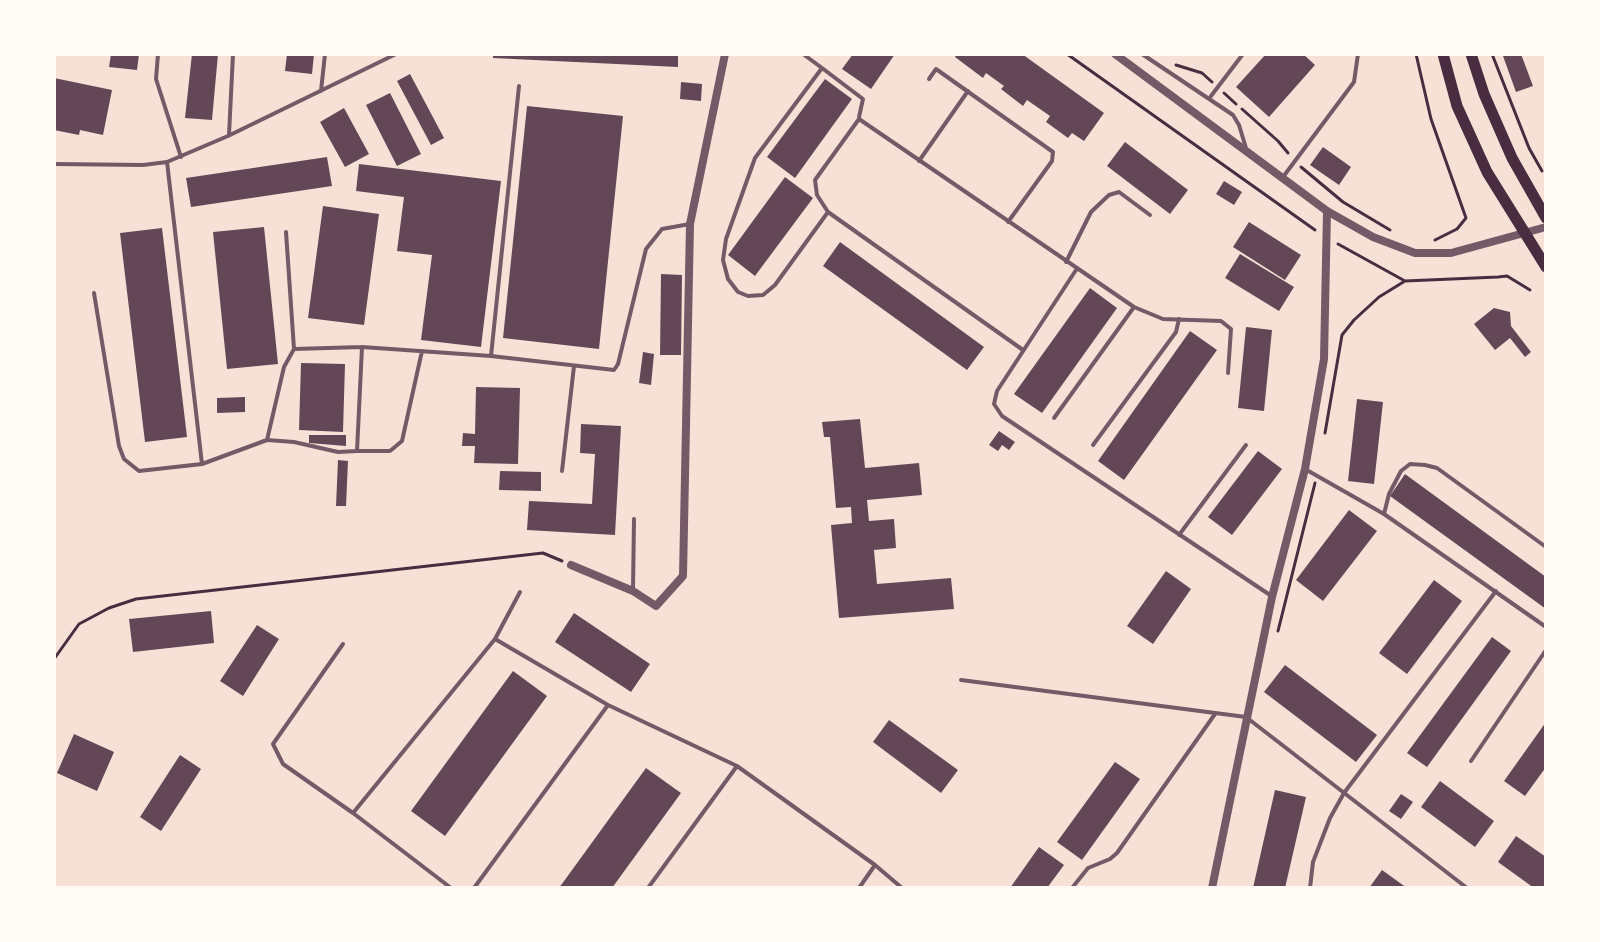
<!DOCTYPE html>
<html>
<head>
<meta charset="utf-8">
<style>
  body { margin:0 }
  #map { position:relative; width:1600px; height:942px; overflow:hidden; background:#f7e1d7; font-family:Overpass,sans-serif }
  canvas { display:block }
  .frame { position:absolute; inset:0; border:56px solid #fffaf5; pointer-events:none }
</style>
</head>
<body>
<div id="map">
<canvas width="1600" height="942"></canvas>
<div class="frame"></div>
</div>
<script>
const context = document.querySelector('canvas').getContext('2d');
context.lineJoin = 'round';
function paint(path, color) { context.fillStyle = color; context.fill(path, 'evenodd'); }
const toPath = rows => new Path2D(rows.map(r => 'M' + r).join(''));
function strokePath(path, color, width, dash) { context.strokeStyle = color; context.lineWidth = width; context.lineCap = dash ? 'butt' : 'round'; context.setLineDash(dash || []); context.stroke(path); }
paint(toPath([
  [111,54,139,54,137,70,109,67],
  [192,54,218,54,212,120,185,118],
  [287,54,314,54,312,74,285,71],
  [493,54,678,54,678,67,493,58],
  [853,54,895,54,871,89,842,69],
  [957,54,1022,54,1104,113,1084,141,1072,133,1068,138,1046,122,1050,116,1027,100,1023,106,1001,89,1004,86,986,73,983,78,955,57],
  [1266,54,1303,54,1315,65,1269,117,1236,87],
  [1508,54,1521,54,1533,86,1516,92,1503,56],
  [410,74,444,138,431,145,397,81],
  [54,78,112,90,103,135,80,130,79,135,54,130],
  [825,79,852,99,795,178,767,157],
  [681,82,702,84,701,101,680,99],
  [390,93,421,154,397,166,366,105],
  [527,106,623,116,599,349,503,338],
  [344,108,369,154,345,167,320,122],
  [1125,142,1188,190,1170,214,1107,166],
  [1323,147,1351,167,1339,185,1310,165],
  [327,157,332,186,191,207,186,178],
  [359,164,501,181,481,347,421,340,432,255,397,251,404,197,356,191],
  [785,177,813,198,755,276,728,255],
  [1224,181,1242,192,1234,205,1216,194],
  [323,206,379,214,364,325,308,318],
  [1249,222,1301,255,1285,280,1233,247],
  [264,227,278,364,227,369,213,232],
  [162,228,187,437,145,442,120,233],
  [840,242,984,347,967,370,823,266],
  [1240,254,1294,287,1279,311,1225,278],
  [661,274,682,275,681,355,660,355],
  [1090,288,1117,308,1042,413,1014,394],
  [1494,308,1510,312,1511,326,1531,352,1525,357,1510,338,1495,350,1474,324],
  [1246,327,1272,330,1264,411,1238,408],
  [1190,331,1217,350,1124,480,1098,461],
  [643,352,654,354,651,385,639,383],
  [301,363,345,364,343,432,299,430],
  [476,387,520,388,518,464,474,463,475,446,462,446,463,433,475,434],
  [245,397,245,412,217,413,217,398],
  [1357,399,1383,402,1374,484,1348,481],
  [860,419,865,468,919,463,922,495,867,500,869,521,894,519,896,548,874,550,877,584,951,578,954,609,839,618,831,525,852,523,851,507,836,508,830,437,824,437,822,422],
  [581,424,621,426,615,535,527,530,529,501,592,504,595,454,580,453],
  [999,431,1015,442,1009,450,1002,445,998,451,989,445],
  [309,435,346,435,346,446,309,443],
  [1258,451,1282,469,1232,535,1208,517],
  [338,460,348,461,346,506,336,506],
  [500,471,541,472,541,491,499,490],
  [1405,474,1546,577,1546,609,1390,496],
  [1349,510,1377,531,1323,601,1296,580],
  [1166,571,1191,589,1153,644,1127,626],
  [1434,580,1462,601,1407,674,1379,653],
  [211,611,214,643,133,652,129,619],
  [574,613,650,664,631,692,555,642],
  [257,625,279,639,243,696,220,681],
  [1492,637,1511,651,1427,767,1407,753],
  [1285,665,1377,735,1356,762,1264,692],
  [513,671,547,696,445,836,411,811],
  [889,720,958,770,941,793,873,742],
  [1546,722,1546,767,1525,796,1504,781],
  [74,734,114,752,97,791,57,773],
  [180,755,201,769,161,831,140,817],
  [1115,762,1140,779,1082,860,1057,842],
  [646,768,681,793,612,888,559,888],
  [1440,781,1494,821,1475,847,1421,807],
  [1275,790,1306,797,1285,888,1253,888],
  [1401,794,1413,802,1401,819,1389,811],
  [1516,836,1546,857,1546,888,1534,888,1498,862],
  [1039,847,1064,865,1047,888,1010,888],
  [1382,870,1407,888,1369,888]
]), '#644757');
strokePath(toPath([
  [1067,54,1315,230],
  [1416,54,1431,119,1466,218,1457,229,1435,240],
  [1492,54,1529,148,1542,171],
  [1176,65,1202,73,1212,82],
  [1224,93,1236,104],
  [1242,109,1278,141,1288,153],
  [1301,167,1343,202,1390,230],
  [1338,244,1405,281],
  [1325,433,1342,335,1354,320,1379,297,1405,281,1498,277,1507,276,1530,290],
  [1278,631,1315,483],
  [54,659,79,624,109,608,136,599,543,553,562,561]
]), '#4a2c40', 3);
strokePath(toPath([
  [158,54,156,79,181,157],
  [803,54,822,68],
  [1142,54,1233,115,1239,125,1246,148],
  [929,79,936,69,1053,152,1052,161,1008,222],
  [321,91,325,54],
  [1211,96,1243,54],
  [229,135,233,54],
  [919,161,968,91],
  [167,162,202,464],
  [54,164,143,165,167,162,228,136,396,54],
  [1283,177,1354,82,1358,54],
  [828,212,775,285,763,295,748,296,738,292,728,279,723,260,726,239,755,158,822,68,863,99,859,117],
  [1066,262,1091,212,1109,195,1119,192,1150,215],
  [1076,270,997,391,994,404,1002,416,1270,595],
  [94,293,119,446,124,459,139,471,202,464,267,440,294,442,338,452,357,451,362,347],
  [294,349,362,347,491,356,614,370,618,364,646,249,662,229,690,224],
  [1023,350,828,212,817,195,815,180,859,119,1134,307,1163,319,1221,321,1231,329,1228,373],
  [491,356,519,86],
  [1054,418,1134,307],
  [267,440,284,367,294,349,286,232],
  [1093,445,1176,332,1179,319],
  [357,451,390,451,402,441,422,351],
  [1305,469,1384,514,1546,627],
  [562,471,574,366],
  [1384,514,1389,494,1401,471,1410,464,1425,465,1437,468,1546,547],
  [1179,535,1246,445],
  [633,589,634,519],
  [520,592,495,639,608,705,737,766,875,865,902,888],
  [343,644,273,744,283,764,353,813,451,888],
  [961,680,1246,717,1467,888],
  [1471,761,1546,650],
  [353,813,495,639],
  [474,888,608,705],
  [648,888,737,766],
  [859,888,875,865],
  [1072,888,1088,868,1110,859,1117,853,1215,714],
  [1310,888,1313,862,1330,818,1344,793,1496,591]
]), '#755966', 4);
strokePath(toPath([
  [1115,54,1327,211,1373,237,1415,253,1451,253,1546,227],
  [571,565,633,591,656,606,683,576,690,224,725,54],
  [1212,888,1272,597,1305,469,1324,359,1327,211]
]), '#755966', 8);
strokePath(toPath([
  [1443,54,1457,106,1487,172,1546,267],
  [1471,54,1484,94,1512,158,1546,218]
]), '#4a2c40', 11);
</script>
</body>
</html>
